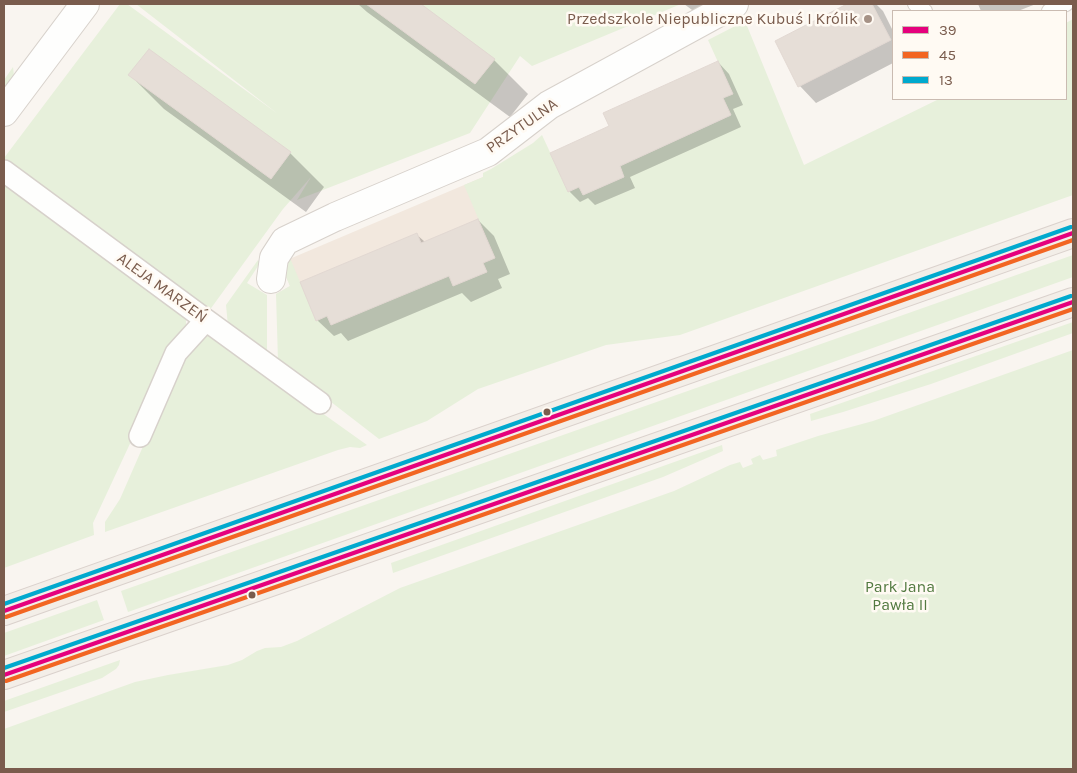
<!DOCTYPE html>
<html>
<head>
<meta charset="utf-8">
<style>
  body { margin:0 }
  #map { position:relative; width:1077px; height:773px; overflow:hidden; background:#f9f5f0; font-family:Karla,sans-serif }
  canvas { display:block }
  .frame { position:absolute; inset:0; border:5px solid #7a5c4d; pointer-events:none }
  .legend { position:absolute; left:892px; top:10px; width:175px; height:90px; box-sizing:border-box; background:#fffaf3; border:1px solid #cabbb1; margin:0; padding:6px 9px; list-style:none; font-size:15px; color:#7a5c4d }
  .legend li { display:flex; align-items:center; gap:10px; height:25px }
  .legend b { width:25px; border:1px solid #cabbb1 }
</style>
</head>
<body>
<div id="map">
<canvas width="1077" height="773"></canvas>
<div class="frame"></div>
<ul class="legend">
<li><b style="height:6px;background:#e5007d"></b>39</li>
<li><b style="height:6px;background:#f26522"></b>45</li>
<li><b style="height:6px;background:#00a9ce"></b>13</li>
</ul>
</div>
<script>
const context = document.querySelector('canvas').getContext('2d');
context.lineJoin = 'round';
function paint(path, color) { context.fillStyle = color; context.fill(path, 'evenodd'); }
const toPath = rows => new Path2D(rows.map(r => 'M' + r).join(''));
function strokePath(path, color, width, dash) { context.strokeStyle = color; context.lineWidth = width; context.lineCap = dash ? 'butt' : 'round'; context.setLineDash(dash || []); context.stroke(path); }
function write(font, color, halo, rows, align = 'center') {
  context.font = font + ' Karla,sans-serif'; context.lineWidth = 5; context.setLineDash([]); context.textBaseline = 'middle'; context.strokeStyle = halo; context.fillStyle = color; for (const [text, x, y, turn = 0] of rows) {
    context.save(); context.translate(x, y); context.rotate((+turn || 0) * Math.PI / 180); context.textAlign = isNaN(turn) ? turn : align; if (halo) context.strokeText(text, 0, 0); context.fillText(text, 0, 0); context.restore();
  }
}
paint(toPath([
  [483,177,526,278,324,363,276,294,290,286,280,263]
]), '#f2e8de');
paint(toPath([
  [120,4,127,4,278,114,136,4,681,4,532,66,520,56,470,133,297,200,311,177,283,209,209,311,4,158],
  [1073,19,1073,195,680,335,606,345,478,389,427,421,379,439,278,361,276,294,290,286,280,263,290,258,316,320,327,316,331,325,366,310,385,293,389,301,449,275,453,286,487,272,483,263,495,258,464,185,483,177,483,173,491,169,533,143,542,135,568,191,579,187,583,195,624,177,620,166,730,116,723,98,732,93,708,40,745,21,804,165,939,99,1066,99,1066,23],
  [13,67,14,76,4,95,4,80],
  [4,184,186,317,186,329,134,435,93,523,94,535,4,568],
  [1073,255,1073,277,128,612,121,591],
  [258,260,260,263,247,283,267,295,267,354,228,326,226,305],
  [1073,322,1073,333,931,384,843,412,811,421,810,414],
  [206,329,273,378,367,445,360,448,350,447,338,450,105,532,105,522,120,499,183,355],
  [1073,350,1073,769,4,769,4,729,135,682,168,675,228,665,242,660,257,651,265,648,281,647,297,641,400,588,674,491,730,465,740,462,743,468,753,464,751,459,760,455,763,460,777,456,776,450,818,436,873,421],
  [722,445,723,451,663,477,393,573,391,563],
  [97,600,104,620,4,656,4,633],
  [120,660,119,665,116,669,102,678,4,712,4,701]
]), '#e7f0db');
paint(toPath([
  [358,4,420,4,494,60,528,94,510,117,367,12],
  [684,4,726,4,711,24],
  [850,4,876,4,883,11,893,31,893,63,816,103,800,86,776,41],
  [978,4,1036,4,1018,11,981,11],
  [149,51,290,153,324,187,306,212,164,109,130,75],
  [718,62,729,74,743,105,733,109,741,127,630,177,635,188,595,205,588,198,580,202,569,191,610,127],
  [478,220,494,236,510,274,498,279,502,288,471,302,462,293,348,341,341,333,334,336,317,320,416,234,425,242]
]), '#0003');
const building = toPath([
  [366,4,421,4,495,59,475,84,366,4],
  [847,4,872,4,891,40,798,87,775,41,847,4],
  [149,49,291,152,271,179,128,75,149,49],
  [718,61,733,94,723,98,731,115,620,166,624,177,583,195,579,187,568,192,550,153,609,126,603,113,718,61],
  [478,219,495,258,483,263,487,272,453,286,449,276,331,325,327,316,316,321,300,282,417,233,421,243,478,219]
]);
paint(building, '#e6ded7');
strokePath(building, '#e2d8d2', 1);
const service = toPath([
  [915,4,925,11],
  [1049,11,1066,4]
]);
const pedestrian = toPath([
  [4,171,206,320,320,403],
  [140,436,176,353,206,320]
]);
const minor = toPath([
  [4,112,85,4],
  [271,279,274,258,285,241,335,217,488,152,549,105,734,4]
]);
const primary = toPath([
  [4,611,1073,233],
  [4,675,1073,302]
]);
strokePath(service, '#d7d1cb', 16);
strokePath(pedestrian, '#d7d1cb', 24);
strokePath(minor, '#d7d1cb', 30);
strokePath(primary, '#dad1cc', 30);
strokePath(service, '#fefefd', 14);
strokePath(pedestrian, '#fefefd', 21);
strokePath(minor, '#fefefd', 28);
strokePath(primary, '#f3eee8', 28);
strokePath(toPath([
  [4,611,1073,233],
  [4,675,1073,302]
]), '#e5007d', 4);
strokePath(toPath([
  [6,617,1073,240],
  [6,681,1073,309]
]), '#f26522', 4);
strokePath(toPath([
  [4,604,1071,227],
  [4,668,1071,296]
]), '#00a9ce', 4);
for (const [x, y, r, color] of [
  [868,19,5,"#a69286"],
  [547,412,4.5,"#7a5c4d"],
  [252,595,4.5,"#7a5c4d"]
]) { const dot = new Path2D(); dot.arc(x, y, r, 0, 2 * Math.PI); context.fillStyle = color; context.fill(dot); strokePath(dot, '#fffaf3', 2); }
write('16px', '#7a5c4d', '#fffaf3', [
  ["Przedszkole Niepubliczne Kubuś I Królik",858,19]
], 'right');
write('16px', '#7a5c4d', '#fffaf3', [
  ["PRZYTULNA",522,126,-35],
  ["ALEJA MARZEŃ",162,288,36]
]);
write('16px', '#537a41', '#fffaf3', [
  ["Park Jana",900,587],
  ["Pawła II",900,605]
]);
</script>
</body>
</html>
